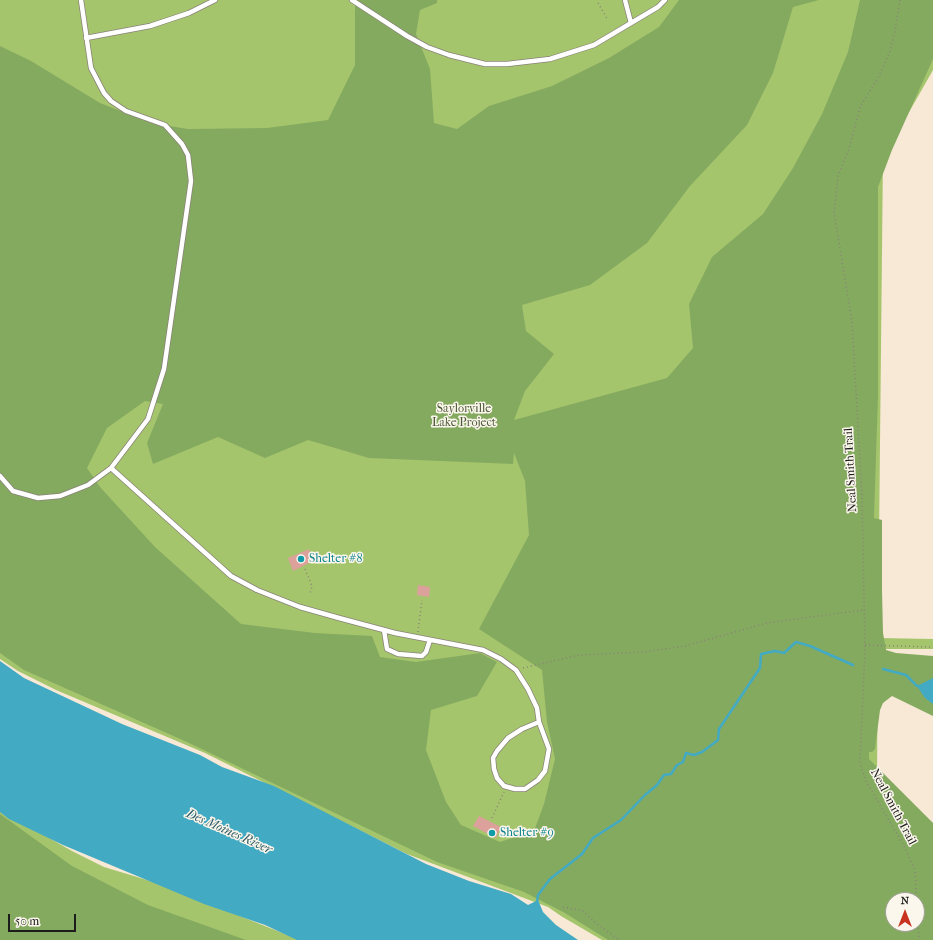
<!DOCTYPE html>
<html>
<head>
<meta charset="utf-8">
<style>
  body { margin:0 }
  #map { position:relative; width:933px; height:940px; overflow:hidden; background:#f7e9d5; font-family:"IM FELL French Canon",serif }
  canvas { display:block }
  .north { position:absolute; left:885px; top:892px; width:40px; height:40px; box-sizing:border-box; background:#fbf7ec; border:1px solid #a29f99; border-radius:50%; rotate:0deg; font-size:11px; font-weight:700; line-height:16px; text-align:center; color:#1c1c1c }
  .north::after { content:''; display:block; margin:auto; width:14px; height:18px; background:#c8321e; clip-path:polygon(50% 0,100% 100%,50% 72%,0 100%) }
  .scale { position:absolute; left:8px; top:914px; width:68px; height:18px; box-sizing:border-box; border:2px solid #1c1c1c; border-top:0; padding-left:5px; font-size:12px; line-height:14px; white-space:nowrap; color:#1c1c1c; -webkit-text-stroke:3px #fbf7ec; paint-order:stroke }
</style>
</head>
<body>
<div id="map">
<canvas width="933" height="940"></canvas>
<div class="north">N</div>
<div class="scale">50 m</div>
</div>
<script>
const context = document.querySelector('canvas').getContext('2d');
context.lineJoin = 'round';
function paint(path, color) { context.fillStyle = color; context.fill(path, 'evenodd'); }
const toPath = rows => new Path2D(rows.map(r => 'M' + r).join(''));
function strokePath(path, color, width, dash) { context.strokeStyle = color; context.lineWidth = width; context.lineCap = dash ? 'butt' : 'round'; context.setLineDash(dash || []); context.stroke(path); }
function write(font, color, halo, rows, align = 'center') {
  context.font = font + ' "IM FELL French Canon",serif'; context.lineWidth = 3; context.setLineDash([]); context.textBaseline = 'middle'; context.strokeStyle = halo; context.fillStyle = color; for (const [text, x, y, turn = 0] of rows) {
    context.save(); context.translate(x, y); context.rotate((+turn || 0) * Math.PI / 180); context.textAlign = isNaN(turn) ? turn : align; if (halo) context.strokeText(text, 0, 0); context.fillText(text, 0, 0); context.restore();
  }
}
paint(toPath([
  [0,0,933,0,933,70,900,128,883,153,878,638,933,639,933,649,878,649,877,775,933,940,602,940,561,916,548,907,407,854,205,753,56,690,18,671,0,659],
  [893,900,917,900,917,924,893,924],
  [0,810,72,851,104,867,157,883,300,940,0,940]
]), '#a5c56d');
paint(toPath([
  [355,0,437,0,437,3,420,10,416,34,430,69,434,123,457,129,489,106,552,86,609,58,659,27,679,0,819,0,793,7,773,73,747,125,690,186,647,243,590,285,522,305,526,331,554,354,525,391,514,420,667,378,693,348,689,304,712,257,763,214,793,168,822,114,848,52,860,0,933,0,933,59,892,150,878,187,878,396,874,518,882,520,882,590,883,633,886,650,896,653,933,656,933,716,892,696,883,703,880,710,875,749,872,752,869,752,869,759,933,823,933,940,608,940,565,913,524,892,437,862,187,742,24,670,0,653,0,46,31,61,100,103,151,123,188,129,267,128,328,120,355,65],
  [145,401,163,404,147,443,153,464,218,437,265,458,308,440,369,458,513,464,514,453,525,481,529,535,479,629,542,670,547,722,555,759,544,804,534,831,500,842,461,825,446,802,426,750,431,710,477,696,497,662,480,653,416,662,380,657,372,636,315,633,241,624,155,547,100,487,87,468,107,428],
  [893,900,917,900,917,924,893,924],
  [0,814,72,866,148,905,246,940,0,940]
]), '#84aa60');
paint(toPath([
  [0,661,24,678,122,724,200,755,222,767,274,786,426,864,469,881,511,894,528,905,538,900,543,912,556,925,578,940,297,940,265,925,204,904,63,845,9,819,0,812],
  [933,678,933,704,925,698,917,686]
]), '#43aac3');
strokePath(toPath([
  [883,669,906,675,917,686,919,686],
  [537,902,538,895,550,879,582,854,593,838,621,820,645,795,657,785,664,775,671,774,677,765,683,762,686,753,694,755,702,752,718,740,719,729,760,668,761,654,775,651,784,653,796,642,810,646,853,665]
]), '#43aac3', 2.5);
paint(toPath([
  [309,549,313,561,293,571,288,558],
  [418,585,430,587,429,597,417,595],
  [479,816,501,827,496,838,473,826]
]), '#dba19a');
const service = toPath([
  [352,0,407,36,427,47,449,55,485,64,507,64,550,59,594,45,658,7,665,0],
  [625,0,631,23],
  [86,38,150,26,189,13,215,0],
  [111,468,231,576,257,590,300,607,339,618,395,633,483,650,501,659,516,670,528,689,537,708,539,722],
  [0,476,13,491,38,498,60,496,88,485,111,468,148,419,164,369,191,181,188,155,182,144,165,125,126,111,111,101,104,93,91,68,81,0],
  [384,630,387,649,398,654,422,656,426,652,430,640],
  [539,722,549,749,545,771,538,780,525,789,515,789,504,786,497,778,494,769,493,758,497,751,508,738,522,729,539,722]
]);
strokePath(service, '#8a8278', 6);
strokePath(toPath([
  [900,0,895,31,890,51,879,76,860,107,849,149,838,176,834,212,852,322,862,496,865,650,860,763,866,781,904,846,915,870,919,940],
  [598,3,608,20],
  [305,569,312,586,310,594],
  [418,632,422,600],
  [865,645,933,647],
  [523,668,579,655,643,652,685,646,767,623,863,610],
  [492,818,504,792],
  [563,907,583,911,596,923,619,940]
]), '#8a8278', 1.5, [1, 3]);
strokePath(service, '#fff', 4.5);
for (const [x, y, r, color] of [
  [301,559,4,"#0f9aa8"],
  [492,833,4,"#0f9aa8"]
]) { const dot = new Path2D(); dot.arc(x, y, r, 0, 2 * Math.PI); context.fillStyle = color; context.fill(dot); strokePath(dot, '#fbf7ec', 1.5); }
write('12px', '#4c5738', '#fbf7ec', [
  ["Saylorville",464,409],
  ["Lake Project",464,423]
]);
write('12px', '#1c1c1c', '#fbf7ec', [
  ["Neal Smith Trail",851,470,-93],
  ["Neal Smith Trail",893,807,62]
]);
write('12px', '#0d838f', '#fbf7ec', [
  ["Shelter #8",309,559],
  ["Shelter #9",500,833]
], 'left');
write('italic 13px', '#2e5c67', '#fbf7ec', [
  ["Des Moines River",229,832,24]
]);
</script>
</body>
</html>
